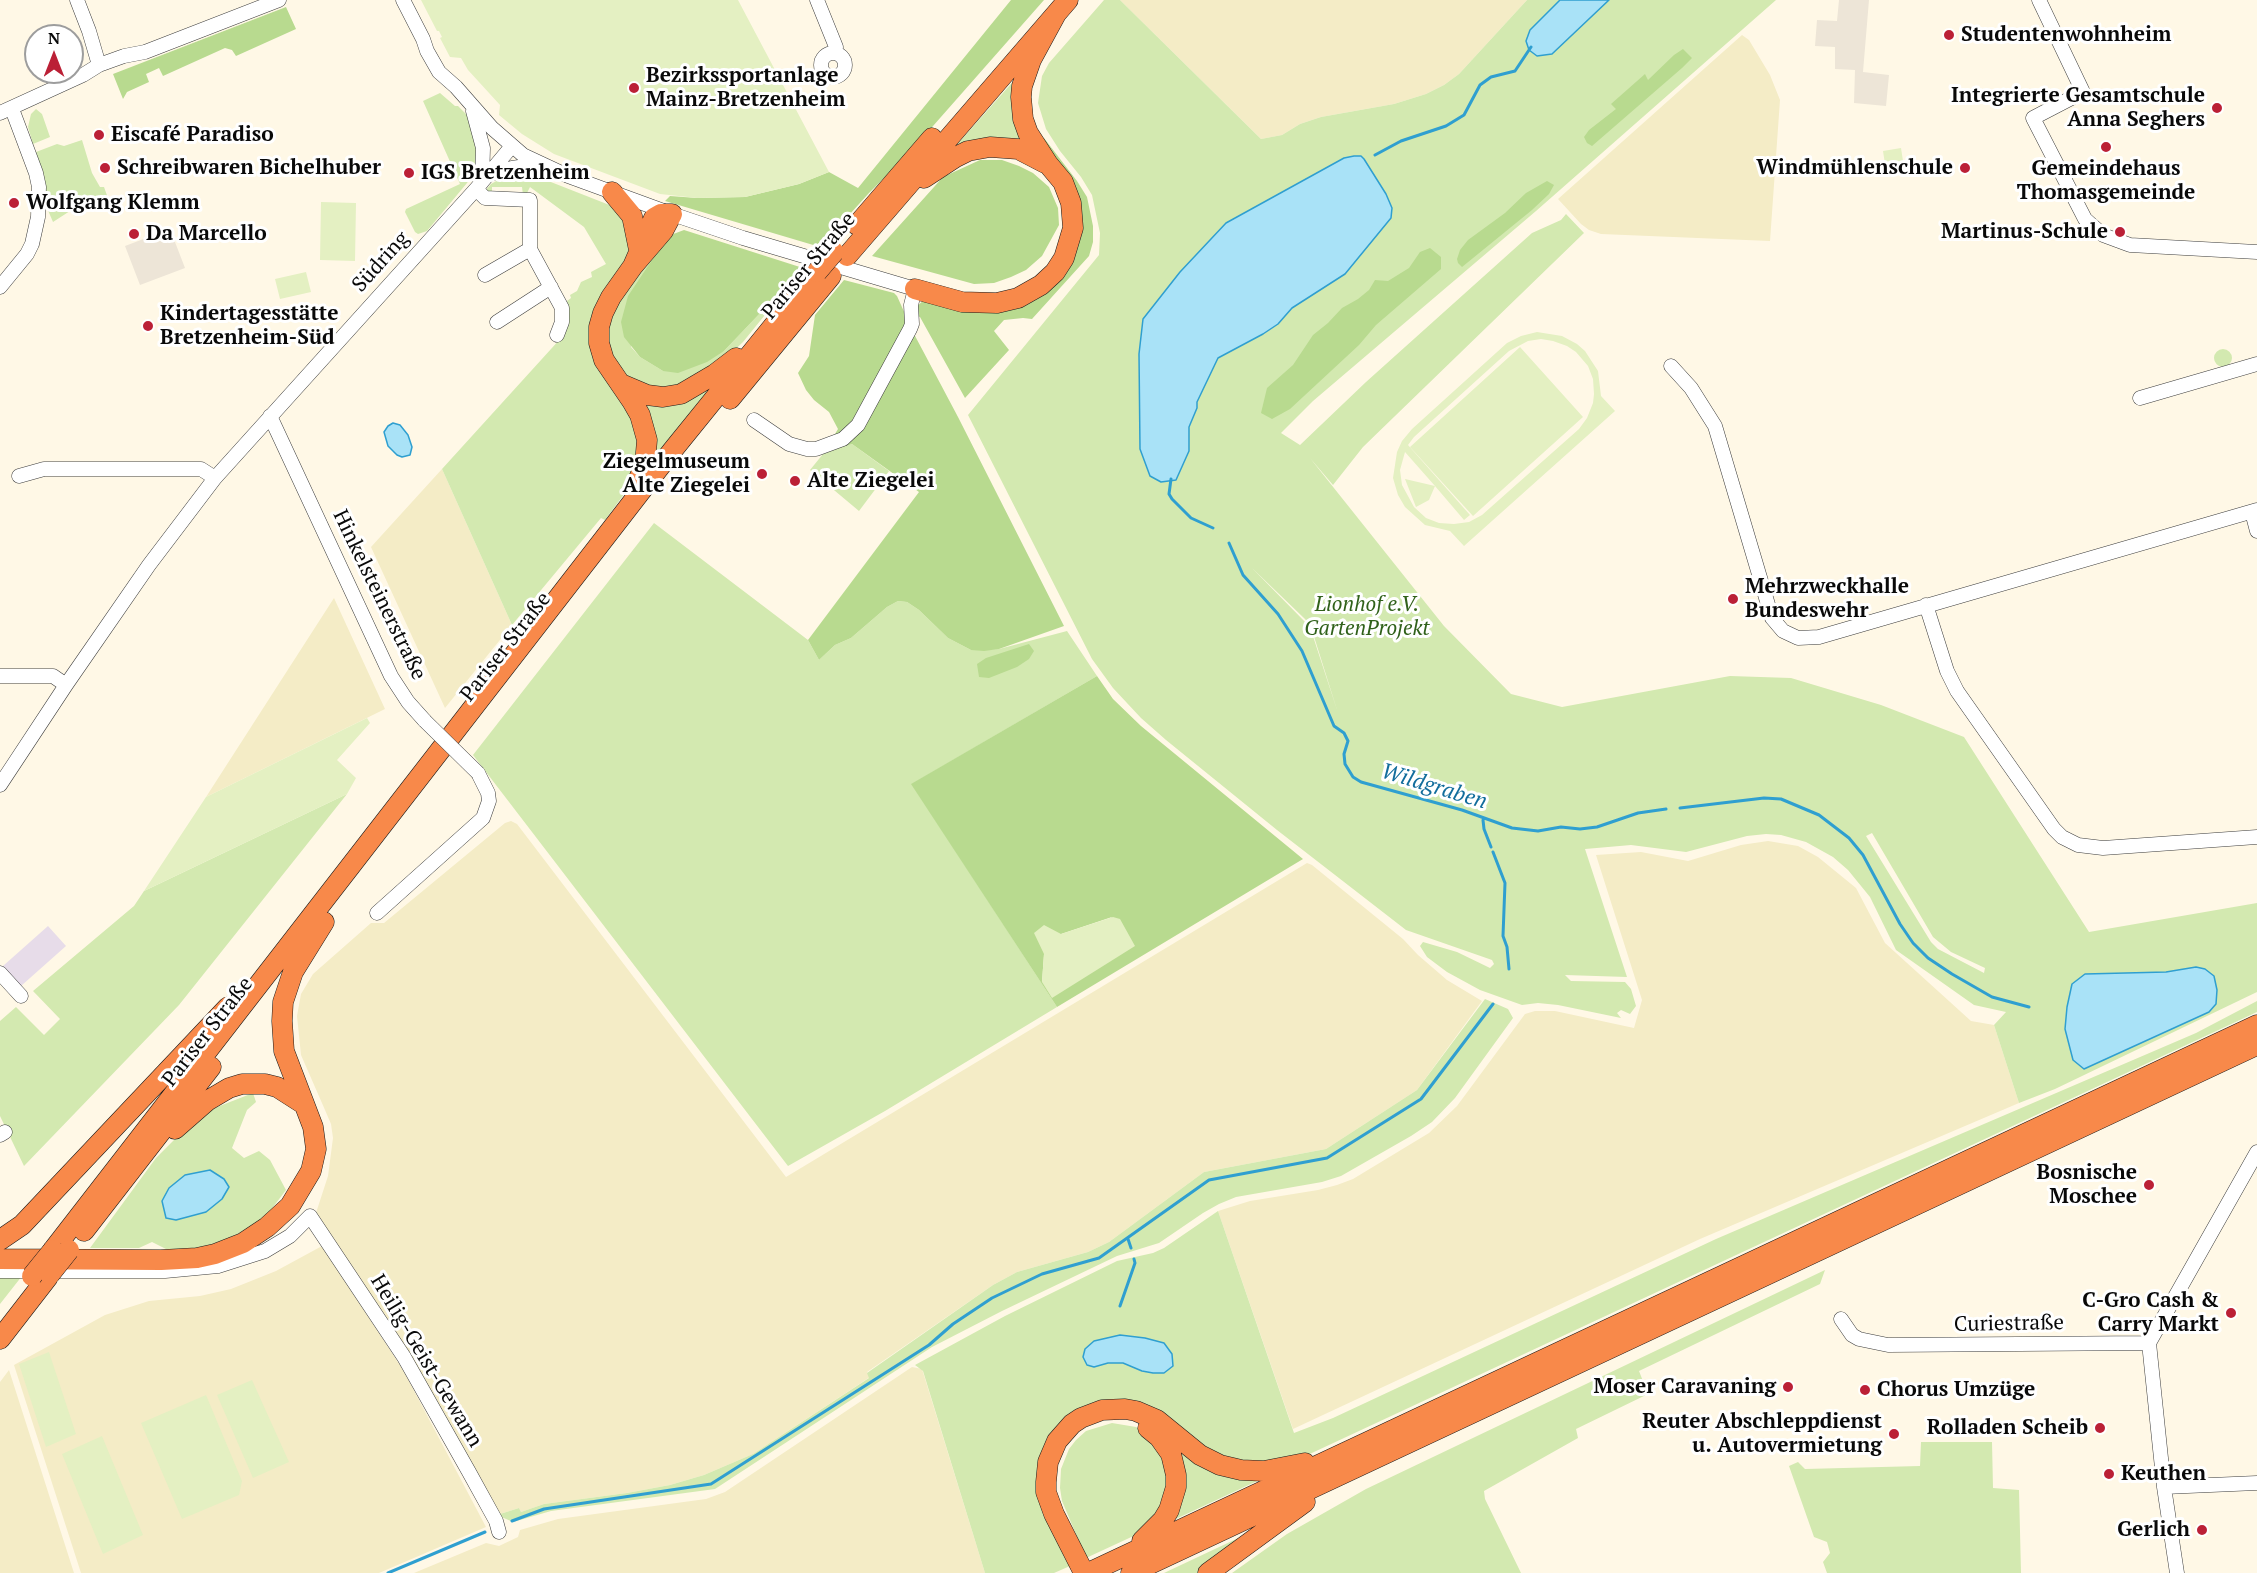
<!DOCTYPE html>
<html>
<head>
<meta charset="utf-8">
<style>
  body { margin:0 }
  #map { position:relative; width:2257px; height:1573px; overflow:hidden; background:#fff8e6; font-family:"PT Serif",serif }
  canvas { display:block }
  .north { position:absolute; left:24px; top:24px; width:60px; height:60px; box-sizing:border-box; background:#fff; border:2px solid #9d9d9d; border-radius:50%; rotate:0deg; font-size:16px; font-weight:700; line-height:24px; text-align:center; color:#090909 }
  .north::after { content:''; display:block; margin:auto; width:21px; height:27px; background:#bb2036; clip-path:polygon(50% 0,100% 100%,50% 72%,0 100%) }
</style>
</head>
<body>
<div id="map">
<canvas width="2257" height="1573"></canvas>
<div class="north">N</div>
</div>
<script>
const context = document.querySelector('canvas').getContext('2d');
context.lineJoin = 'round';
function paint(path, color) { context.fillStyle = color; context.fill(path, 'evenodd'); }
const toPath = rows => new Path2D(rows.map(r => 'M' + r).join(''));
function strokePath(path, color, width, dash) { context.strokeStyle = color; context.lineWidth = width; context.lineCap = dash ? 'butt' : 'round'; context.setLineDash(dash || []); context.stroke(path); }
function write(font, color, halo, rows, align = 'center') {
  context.font = font + ' "PT Serif",serif'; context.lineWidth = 6; context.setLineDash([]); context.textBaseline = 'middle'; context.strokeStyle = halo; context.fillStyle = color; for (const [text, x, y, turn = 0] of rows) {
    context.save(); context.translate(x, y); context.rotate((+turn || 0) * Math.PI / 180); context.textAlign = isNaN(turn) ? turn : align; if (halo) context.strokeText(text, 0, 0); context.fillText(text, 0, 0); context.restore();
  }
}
paint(toPath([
  [48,926,66,946,21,986,3,966]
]), '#e7dce9');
paint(toPath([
  [1120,0,1527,0,1459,74,1444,85,1426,94,1394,104,1321,117,1300,124,1282,135,1261,139],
  [1742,35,1749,40,1770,75,1780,100,1770,241,1601,234,1589,230,1581,224,1558,199],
  [442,469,512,625,445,708,371,547],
  [334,598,385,709,206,797],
  [511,821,517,824,786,1177,1307,863,1312,865,1403,939,1418,955,1447,980,1482,1001,1417,1090,1326,1149,1204,1172,1109,1242,1088,1252,1017,1272,993,1285,867,1372,870,1377,753,1454,704,1475,670,1485,627,1493,544,1504,521,1512,519,1508,497,1515,315,1216,328,1176,333,1138,331,1124,325,1110,301,1055,297,1016,301,994,313,974,371,923,384,923,505,823],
  [1768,841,1798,846,1818,857,1856,888,1885,943,1971,1021,1994,1025,2019,1103,1700,1239,1293,1429,1218,1211,1250,1201,1318,1190,1337,1185,1353,1179,1429,1133,1457,1106,1525,1014,1535,1011,1555,1011,1634,1028,1642,1000,1596,855,1641,852,1688,861,1741,845],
  [322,1246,403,1370,486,1527,379,1573,81,1573,14,1365,105,1315,149,1301,200,1296,231,1289,276,1271],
  [912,1367,922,1369,985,1573,414,1573,486,1543,499,1546,518,1537,520,1530,558,1519,706,1499,725,1492],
  [9,1370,74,1573,0,1573,0,1382]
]), '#f4ecc6');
paint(toPath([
  [1104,0,1120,0,1261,139,1282,135,1300,124,1321,117,1394,104,1426,94,1444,85,1459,74,1527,0,1776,0,1536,211,1313,401,1281,433,1300,445,1366,382,1532,233,1561,220,1566,214,1584,233,1363,447,1333,485,1310,458,1444,626,1511,694,1562,707,1730,676,1791,678,1881,705,1964,737,2089,932,2257,903,2257,992,2055,1089,2019,1103,1994,1025,2006,1012,1974,1005,1896,950,1870,897,1848,870,1833,857,1806,842,1781,835,1766,834,1747,836,1686,852,1631,845,1585,849,1627,977,1565,975,1571,981,1625,982,1631,989,1636,1006,1630,1014,1621,1010,1617,1013,1621,1018,1558,1005,1538,1003,1522,1005,1480,990,1447,972,1427,957,1420,946,1423,942,1457,952,1490,968,1494,964,1492,960,1406,930,1277,830,1166,740,1141,718,1113,688,1092,659,968,415,1099,255,1100,233,1092,195,1081,177,1060,151,1046,129,1038,103,1042,76,1049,63],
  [1252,568,1305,619,1311,627,1338,713,1310,627],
  [1872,833,1933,937,1951,952,1985,968,1984,973,1938,949,1931,942,1866,836],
  [1018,76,1030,144,954,148],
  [440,93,455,106,458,106,470,118,475,127,477,157,473,175,467,183,427,231,418,234,415,232,405,212,406,209,460,184,423,101],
  [36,109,42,114,50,137,33,144,28,127,31,114],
  [82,140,92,173,100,187,104,187,109,201,91,207,90,205,70,211,53,222,47,208,45,181,36,152,57,144,64,146],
  [520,174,533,175,612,206,626,223,633,249,596,316,640,427,633,482,605,520,601,518,512,625,442,469,561,338,568,307,567,301,571,298,570,295,577,291,581,282,592,277,591,272,606,264,584,227,530,187,526,195,523,195,522,187,492,187,492,194,485,191,491,184,502,178],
  [668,236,631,347,640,357,663,371,724,351,803,268,743,342,719,365,678,391,635,387,612,365,605,343,612,305],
  '2214 358a9 9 0 1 1 18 0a9 9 0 1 1-18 0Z',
  [717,381,646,470,637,397],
  [852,444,889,471,859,511,810,470,823,454],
  [654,523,808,640,819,660,835,645,851,638,887,607,898,601,907,602,919,610,948,638,971,650,999,649,1067,631,1097,676,912,784,1057,1007,885,1111,788,1166,473,755],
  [347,794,179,1005,24,1166,0,1116,0,1021,16,1007,44,1035,60,1019,33,991,134,906,144,891],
  [1485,999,1508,1009,1513,1018,1455,1098,1432,1122,1411,1136,1341,1176,1322,1182,1236,1197,1219,1204,1203,1213,1159,1243,1117,1256,1002,1311,932,1347,715,1489,551,1511,513,1522,497,1515,519,1508,521,1512,544,1504,627,1493,670,1485,704,1475,753,1454,869,1378,867,1373,993,1285,1017,1272,1088,1252,1109,1242,1204,1172,1326,1149,1417,1090],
  [2257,1001,2257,1012,1299,1459,1242,1466,1113,1404,1046,1451,1070,1566,1054,1573,985,1573,923,1371,915,1365,1005,1316,1117,1261,1153,1253,1164,1248,1218,1211,1294,1433,1333,1418,1716,1239,2196,1033],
  [253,1093,256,1102,247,1110,232,1148,244,1158,259,1151,270,1160,286,1190,264,1219,220,1244,186,1252,166,1249,152,1242,139,1248,90,1248,156,1158,185,1129,212,1109],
  [1825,1270,1820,1284,1639,1371,1648,1394,1576,1429,1578,1438,1484,1491,1485,1499,1521,1573,1232,1573,1287,1534,1366,1489],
  [22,1276,0,1304,0,1277],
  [1112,1423,1136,1427,1159,1442,1171,1498,1140,1533,1086,1558,1062,1501,1060,1488,1061,1469,1069,1449,1076,1440,1086,1431],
  [1921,1442,1992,1442,1993,1488,2019,1490,2021,1573,1827,1573,1823,1562,1830,1553,1827,1542,1814,1537,1789,1466,1798,1462,1805,1469,1920,1466],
  [1179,1445,1270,1475,1165,1524,1172,1514],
  [1268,1524,1201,1573,1164,1573]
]), '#d3e9b0');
paint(toPath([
  [1011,0,1044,0,911,151,869,193,820,247,665,201,670,196,697,198,745,197,799,184,829,172,858,188],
  [286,7,296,29,236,56,232,50,225,48,163,76,159,68,146,74,149,82,127,92,123,99,113,74],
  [1683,49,1692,58,1682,68,1592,146,1587,143,1584,137,1589,130,1616,109,1611,104,1645,74,1648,80,1674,55],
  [1044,138,1077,181,1087,197,1093,226,1093,242,1089,256,1032,319,1023,318,1004,320,994,331,1009,350,965,398,920,317,915,315,917,306,923,301,1004,307,1076,241,1038,142],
  [980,160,1002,160,1019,166,1033,173,1049,187,1058,208,1059,225,1042,256,1026,270,1011,277,994,283,974,284,872,256,943,177],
  [1547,181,1554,185,1549,194,1532,210,1462,267,1458,263,1457,259,1460,250,1468,240,1505,213,1526,193],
  [684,230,803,268,724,351,707,362,678,373,663,371,640,357,624,337,621,322,628,296,668,236],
  [1430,248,1441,257,1441,269,1376,325,1359,345,1290,409,1272,419,1261,413,1267,388,1293,365,1313,335,1328,323,1342,308,1358,299,1369,290,1375,280,1388,281,1409,268,1420,252],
  [844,280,894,293,897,296,914,334,958,417,1064,626,999,649,984,651,971,650,948,638,919,610,907,602,898,601,887,607,851,638,835,645,819,660,808,640,919,492,852,444,823,454,838,429,829,412,814,400,806,390,798,373,809,356,815,315],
  [1029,644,1034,651,1029,659,1017,667,989,678,979,677,977,664,986,658],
  [1097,676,1113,699,1141,726,1303,859,1057,1007,911,784],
  [1112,917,1042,982,1044,954,1061,934]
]), '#b8da8f');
paint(toPath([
  [421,0,738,0,829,172,799,184,745,197,697,198,660,194,554,154,522,134,499,115,500,105,468,70,461,58,450,57,440,38,442,37,439,31,437,31],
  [1901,148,1905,174,1887,177,1883,151],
  [321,202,356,203,355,261,320,260],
  [306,272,311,292,280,299,275,279],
  [1537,332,1562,336,1577,344,1585,351,1598,371,1601,396,1615,411,1464,546,1450,531,1425,525,1405,507,1398,495,1393,478,1397,452,1402,441,1412,429,1507,343,1521,336],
  [1541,339,1553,341,1567,346,1576,352,1588,366,1593,379,1594,394,1593,403,1587,418,1579,429,1482,515,1469,522,1454,524,1439,523,1426,518,1414,507,1402,485,1400,470,1405,452,1435,486,1405,479,1416,507,1429,500,1435,486,1464,520,1470,515,1408,445,1414,437,1509,351,1528,341],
  [1520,347,1583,417,1473,516,1410,447],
  [367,718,370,723,337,760,356,778,347,794,144,891,206,797],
  [1113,917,1120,919,1135,946,1052,998,1042,982,1044,954,1034,933,1044,925,1061,934],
  [49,1352,76,1434,46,1447,19,1364],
  [252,1380,289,1462,253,1478,217,1395],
  [206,1395,242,1481,239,1495,182,1519,141,1423],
  [102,1436,143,1535,103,1554,62,1454]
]), '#e4f0c2');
paint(toPath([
  [1839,0,1869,0,1863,72,1889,75,1886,106,1854,103,1855,70,1835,69,1835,47,1815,46,1817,20,1837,21],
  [170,229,185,268,140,285,125,246]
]), '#ede5d7');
const water = toPath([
  [1560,0,1609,0,1552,54,1537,56,1529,50,1526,41,1530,30,1560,0],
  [1354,156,1361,156,1364,159,1386,194,1392,208,1391,218,1345,274,1292,308,1278,324,1263,334,1218,358,1197,402,1197,408,1189,427,1189,451,1176,480,1161,482,1150,476,1140,449,1139,354,1143,319,1180,272,1226,223,1344,158,1354,156],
  [393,423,400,425,408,435,412,447,410,455,402,457,397,455,388,446,384,432,388,426,393,423],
  [2196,967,2205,969,2214,976,2217,990,2216,1004,2209,1012,2084,1069,2073,1060,2065,1029,2067,1007,2072,984,2085,974,2166,972,2196,967],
  [210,1170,224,1179,229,1187,222,1199,206,1212,176,1220,166,1218,162,1201,169,1188,185,1175,210,1170],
  [1120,1335,1145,1338,1164,1343,1172,1354,1173,1366,1164,1373,1153,1373,1142,1371,1123,1363,1108,1363,1094,1367,1087,1365,1083,1357,1085,1349,1094,1341,1120,1335]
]);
paint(water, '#a9e2f7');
strokePath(water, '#2f9fd0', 1.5);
strokePath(toPath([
  [1375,155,1401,141,1446,126,1464,115,1480,85,1491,77,1515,71,1531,47],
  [1171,479,1169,494,1172,499,1191,518,1213,528],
  [1229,543,1243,575,1278,614,1302,651,1334,726,1344,733,1348,741,1344,754,1345,764,1353,777,1361,782,1462,810,1512,828,1538,831,1561,827,1580,829,1597,827,1638,813,1666,809],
  [1680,808,1764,798,1781,799,1819,815,1849,838,1863,855,1900,924,1913,943,1928,958,1952,974,1992,997,2029,1007],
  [1483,820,1484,829,1491,847],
  [1493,852,1505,883,1503,936,1507,947,1509,969],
  [1128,1239,1131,1248],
  [1120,1306,1135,1263,1134,1259],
  [512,1521,544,1509,711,1484,929,1345,953,1324,992,1298,1042,1274,1099,1258,1209,1180,1327,1158,1421,1099,1493,1004],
  [388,1573,485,1532]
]), '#2f9fd0', 3);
const minor = toPath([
  [77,0,89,31,99,65],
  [403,0,423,39,427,51,439,72,456,87,492,128,523,155,568,176,672,214,743,238,915,289,911,305,912,324,910,329,858,425,843,439,816,449,807,449,789,444,754,420],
  [817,0,836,47,835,53],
  [2039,0,2083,92,2033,118,2085,219,2103,235,2130,245,2257,252],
  '821 65a12 12 0 1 1 24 0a12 12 0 1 1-24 0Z',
  [473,111,483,148,482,182],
  [0,113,83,75,99,65,124,56,145,52,279,0],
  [490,174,512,168,540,164],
  [476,189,485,198,530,200,530,249,562,308,562,322,557,335],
  [485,275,530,249],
  [0,287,27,254,32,244,38,217,39,187,36,173,12,109],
  [497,322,551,287],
  [1671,366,1691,388,1715,426,1772,618,1783,631,1798,638,1819,637,2257,510],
  [2140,398,2257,364],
  [270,416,391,676,408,702,425,721],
  [19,476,44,469,201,469,215,478],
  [2252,512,2257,531],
  [1926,605,1947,671,1957,691,2054,829,2062,837,2078,845,2103,848,2257,837],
  [0,676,53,676,66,685],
  [0,785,66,685,149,565,215,478,476,189,512,146],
  [377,913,483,818,489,801,488,793,478,773],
  [0,973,21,996],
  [0,1135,5,1132],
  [0,1271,165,1271,218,1266,265,1251,290,1236,310,1216,404,1357,469,1472,496,1521,499,1532],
  [1841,1319,1852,1335,1859,1339,1888,1345,2149,1343,2257,1152],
  [2149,1343,2164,1487,2177,1573],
  [2164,1487,2257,1483]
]);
const highway = toPath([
  [924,178,956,157,968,151,990,147,1018,149,1045,163],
  [612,192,632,216,639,250],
  [857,225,932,138],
  [847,256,1068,0],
  [633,266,654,218,661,214,672,214,663,231,633,266,611,297,603,313,599,327,599,343,604,360,632,401,640,415,647,440,645,464,635,488],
  [915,289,962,302,997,303,1018,298,1041,285,1055,272,1064,258,1073,228,1071,203,1063,182,1048,164,1028,133,1023,119,1021,97,1022,86,1031,60,1056,14],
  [621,384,647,395,663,397,681,394,715,374,736,358],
  [730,399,831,276],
  [175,1129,207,1101,229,1088,242,1084,265,1084,277,1087,302,1103],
  [84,1231,211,1067],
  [0,1240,22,1225,228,1007],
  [53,1250,672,451,817,272],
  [0,1259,161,1260,197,1258,215,1254,243,1243,267,1227,290,1206,311,1171,316,1149,313,1127,284,1051,282,1021,283,1002,293,972,324,922],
  [0,1339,48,1277],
  [1142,1541,1163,1520,1169,1510,1176,1487,1176,1475,1171,1454,1159,1437,1148,1428],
  [1084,1573,1054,1514,1046,1492,1046,1482,1048,1462,1057,1441,1072,1424,1081,1418,1102,1410,1125,1409,1136,1411,1157,1420,1200,1455,1220,1465,1241,1470,1264,1471,1305,1463],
  [1088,1573,2257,1025],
  [1131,1573,2257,1045],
  [1208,1573,1305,1502]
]);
strokePath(minor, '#3c3c3c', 15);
strokePath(highway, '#1a1a1a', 21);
strokePath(minor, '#fff', 14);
strokePath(highway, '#f8894a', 20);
const minorBridge = toPath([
  [425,721,478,773]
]);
const highwayBridge = toPath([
  [817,272,834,252],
  [50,1274,69,1250],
  [32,1276,53,1250]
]);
strokePath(minorBridge, '#3c3c3c', 15, []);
strokePath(highwayBridge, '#1a1a1a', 21, []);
strokePath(minorBridge, '#fff', 14);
strokePath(highwayBridge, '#f8894a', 20);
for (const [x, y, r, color] of [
  [1949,35,6,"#bb2036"],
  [634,88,6,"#bb2036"],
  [2217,108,6,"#bb2036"],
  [99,135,6,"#bb2036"],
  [2106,147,6,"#bb2036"],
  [105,168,6,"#bb2036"],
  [1965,168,6,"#bb2036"],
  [409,173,6,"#bb2036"],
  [14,203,6,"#bb2036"],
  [2120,232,6,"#bb2036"],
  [134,234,6,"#bb2036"],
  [148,326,6,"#bb2036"],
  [762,474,6,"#bb2036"],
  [795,481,6,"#bb2036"],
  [1733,599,6,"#bb2036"],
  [2149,1185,6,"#bb2036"],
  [2231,1313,6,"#bb2036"],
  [1788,1387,6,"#bb2036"],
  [1865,1390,6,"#bb2036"],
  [2100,1428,6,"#bb2036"],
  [1894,1434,6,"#bb2036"],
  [2109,1474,6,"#bb2036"],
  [2202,1530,6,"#bb2036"]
]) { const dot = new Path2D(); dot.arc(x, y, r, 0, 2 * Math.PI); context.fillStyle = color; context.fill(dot); strokePath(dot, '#fff', 2); }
write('bold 21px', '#090909', '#fff', [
  ["Studentenwohnheim",1961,35],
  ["Bezirkssportanlage",646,76],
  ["Mainz-Bretzenheim",646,100],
  ["Integrierte Gesamtschule",2205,96,"right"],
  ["Anna Seghers",2205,120,"right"],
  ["Eiscafé Paradiso",111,135],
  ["Schreibwaren Bichelhuber",117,168],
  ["Windmühlenschule",1953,168,"right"],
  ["Gemeindehaus",2106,169,"center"],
  ["Thomasgemeinde",2106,193,"center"],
  ["IGS Bretzenheim",421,173],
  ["Wolfgang Klemm",26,203],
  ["Martinus-Schule",2108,232,"right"],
  ["Da Marcello",146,234],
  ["Kindertagesstätte",160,314],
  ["Bretzenheim-Süd",160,338],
  ["Ziegelmuseum",750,462,"right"],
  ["Alte Ziegelei",750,486,"right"],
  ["Alte Ziegelei",807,481],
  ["Mehrzweckhalle",1745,587],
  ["Bundeswehr",1745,611],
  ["Bosnische",2137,1173,"right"],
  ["Moschee",2137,1197,"right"],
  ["C-Gro Cash &",2219,1301,"right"],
  ["Carry Markt",2219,1325,"right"],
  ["Moser Caravaning",1776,1387,"right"],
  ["Chorus Umzüge",1877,1390],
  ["Reuter Abschleppdienst",1882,1422,"right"],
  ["u. Autovermietung",1882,1446,"right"],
  ["Rolladen Scheib",2088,1428,"right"],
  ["Keuthen",2121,1474],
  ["Gerlich",2190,1530,"right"]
], 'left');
write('21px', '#090909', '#fff', [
  ["Südring",381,262,-48],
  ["Pariser Straße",809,266,-50],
  ["Hinkelsteinerstraße",379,595,64],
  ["Pariser Straße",506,647,-52],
  ["Pariser Straße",208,1032,-52],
  ["Curiestraße",2009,1324,-1],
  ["Heilig-Geist-Gewann",426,1361,59]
]);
write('italic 21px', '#30611a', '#fff', [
  ["Lionhof e.V.",1367,605],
  ["GartenProjekt",1367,629]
]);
write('italic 22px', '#126d9c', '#fff', [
  ["Wildgraben",1434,787,17]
]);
</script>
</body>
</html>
